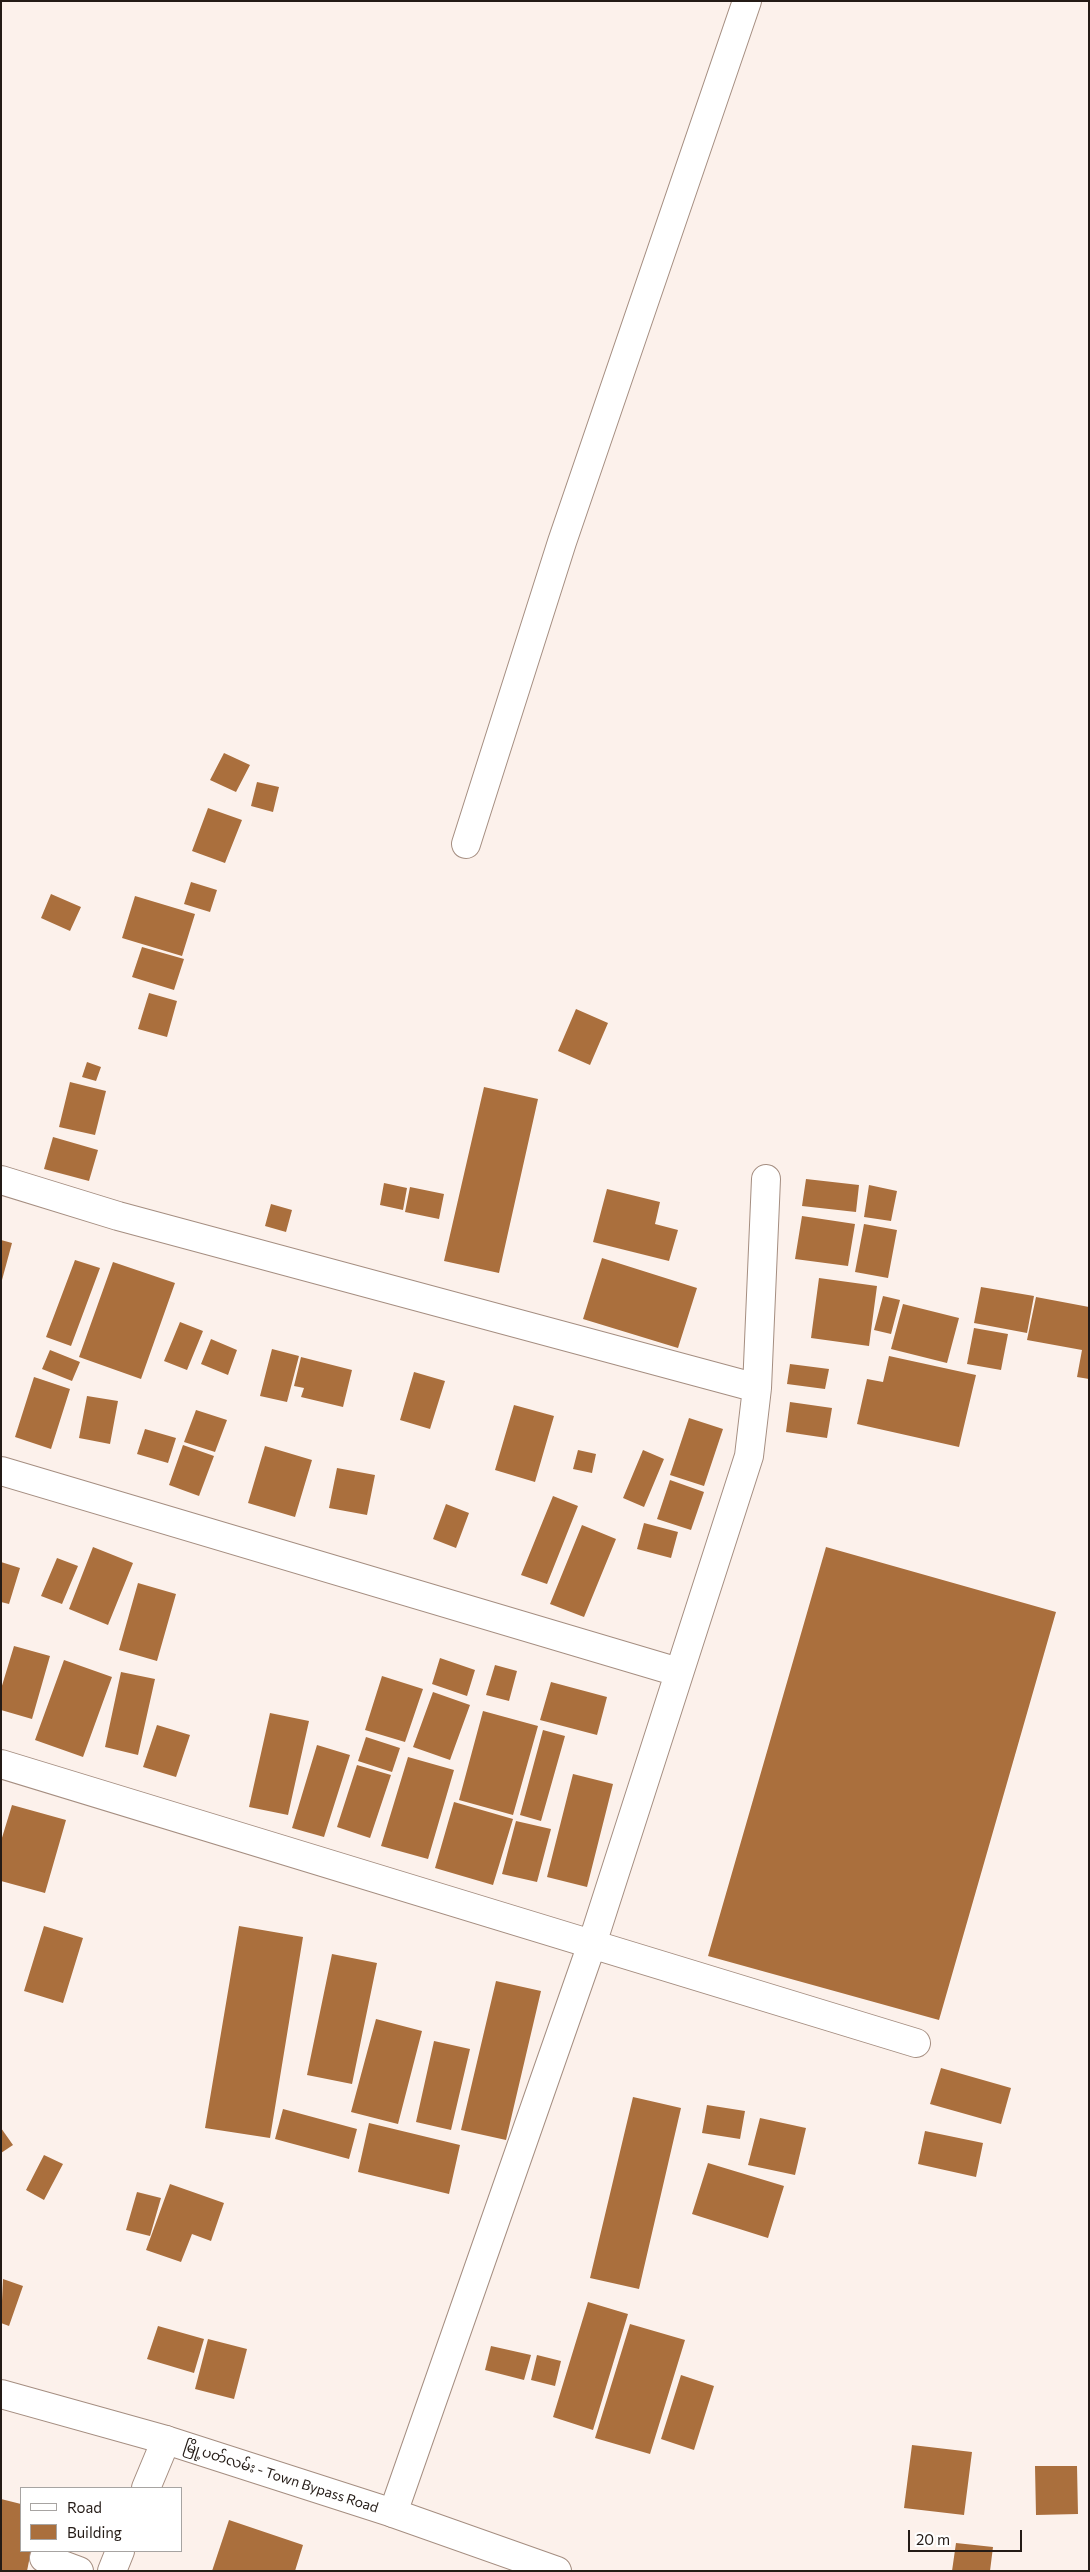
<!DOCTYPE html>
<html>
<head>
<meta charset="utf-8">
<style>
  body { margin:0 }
  #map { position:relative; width:1090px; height:2572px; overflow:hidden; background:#fcf1eb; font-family:Commissioner,sans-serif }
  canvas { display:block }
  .frame { position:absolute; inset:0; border:2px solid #241b16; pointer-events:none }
  .legend { position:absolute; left:20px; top:2487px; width:162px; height:65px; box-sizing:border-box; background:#fff; border:1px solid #a7a4a2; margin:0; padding:6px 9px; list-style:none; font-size:15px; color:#241b16 }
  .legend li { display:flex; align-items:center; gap:10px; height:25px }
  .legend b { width:25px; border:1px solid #a7a4a2 }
  .scale { position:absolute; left:908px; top:2530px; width:114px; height:22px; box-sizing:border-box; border:2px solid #241b16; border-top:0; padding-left:6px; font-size:15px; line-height:18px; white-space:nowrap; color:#241b16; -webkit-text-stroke:4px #fff; paint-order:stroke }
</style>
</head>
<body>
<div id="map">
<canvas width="1090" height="2572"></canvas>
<div class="frame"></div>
<ul class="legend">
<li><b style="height:6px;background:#fff"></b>Road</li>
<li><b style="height:14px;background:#aa6f3d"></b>Building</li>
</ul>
<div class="scale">20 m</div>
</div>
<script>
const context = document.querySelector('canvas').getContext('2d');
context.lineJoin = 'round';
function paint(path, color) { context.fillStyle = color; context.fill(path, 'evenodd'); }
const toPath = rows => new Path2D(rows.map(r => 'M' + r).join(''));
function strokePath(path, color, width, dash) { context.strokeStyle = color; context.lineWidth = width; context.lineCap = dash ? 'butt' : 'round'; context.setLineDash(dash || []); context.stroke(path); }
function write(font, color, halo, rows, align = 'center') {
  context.font = font + ' Commissioner,"Noto Sans Myanmar",sans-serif'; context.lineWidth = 4; context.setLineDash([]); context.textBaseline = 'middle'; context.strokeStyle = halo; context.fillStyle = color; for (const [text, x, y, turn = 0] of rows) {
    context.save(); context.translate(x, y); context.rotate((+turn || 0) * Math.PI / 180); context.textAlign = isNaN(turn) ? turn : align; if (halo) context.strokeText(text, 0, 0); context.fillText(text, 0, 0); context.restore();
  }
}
paint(toPath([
  [224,753,250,765,236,792,210,780],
  [257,782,279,787,273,812,251,806],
  [208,808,242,820,225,863,192,851],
  [191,882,217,890,210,912,184,904],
  [51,894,81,907,70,931,41,918],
  [135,896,195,914,182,956,122,938],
  [142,947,184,959,174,990,132,977],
  [149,993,177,1001,167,1037,138,1029],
  [576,1009,608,1023,590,1065,558,1051],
  [87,1062,101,1067,96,1081,82,1077],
  [70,1082,106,1091,95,1135,59,1127],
  [484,1087,538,1099,499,1273,444,1261],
  [53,1137,98,1150,89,1181,44,1169],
  [806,1179,859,1185,856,1212,802,1206],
  [384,1183,407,1188,403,1210,380,1205],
  [869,1185,897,1191,891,1221,864,1217],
  [410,1187,444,1194,439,1219,405,1212],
  [607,1189,660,1202,655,1224,678,1230,669,1261,593,1242],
  [271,1204,292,1210,286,1232,265,1226],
  [802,1216,855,1224,848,1266,795,1259],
  [864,1224,897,1230,888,1278,855,1272],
  [1,1240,12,1243,2,1280,1,1280],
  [602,1258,697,1288,678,1348,583,1319],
  [75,1260,100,1268,71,1346,46,1337],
  [113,1262,175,1283,141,1379,79,1357],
  [819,1278,877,1286,869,1346,811,1338],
  [981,1287,1034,1296,1027,1333,974,1323],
  [883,1296,900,1300,891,1334,874,1330],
  [1036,1297,1089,1307,1089,1379,1077,1377,1082,1350,1027,1340],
  [903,1304,959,1318,947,1363,891,1349],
  [180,1322,203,1331,187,1370,164,1361],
  [974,1328,1008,1334,1001,1370,967,1364],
  [211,1339,237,1350,228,1375,201,1364],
  [272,1349,299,1356,287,1402,260,1396],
  [50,1350,80,1362,72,1381,42,1369],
  [889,1356,976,1375,959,1447,857,1424,867,1379,883,1382],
  [301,1357,352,1370,343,1407,301,1397,304,1388,294,1386],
  [790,1364,829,1369,825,1389,787,1384],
  [414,1372,445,1381,430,1429,400,1420],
  [34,1377,70,1389,51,1449,15,1437],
  [87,1396,118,1401,110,1444,79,1438],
  [790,1402,832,1408,827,1438,786,1432],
  [514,1405,554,1416,535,1482,495,1470],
  [196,1410,227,1420,215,1452,184,1442],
  [689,1418,723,1429,704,1486,670,1475],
  [145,1429,176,1438,168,1463,137,1454],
  [183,1445,214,1456,199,1496,169,1485],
  [265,1446,312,1460,295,1517,248,1503],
  [578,1450,596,1454,592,1473,573,1469],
  [643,1450,664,1459,644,1507,623,1498],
  [337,1468,375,1475,367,1515,329,1508],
  [670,1480,704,1492,691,1530,657,1519],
  [553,1496,578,1506,547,1584,521,1575],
  [446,1504,469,1513,456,1548,433,1539],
  [644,1523,678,1532,671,1558,637,1549],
  [582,1525,616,1539,584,1617,550,1604],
  [93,1547,133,1563,108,1625,69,1609],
  [826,1547,1056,1612,939,2020,708,1956],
  [57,1558,78,1566,62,1604,41,1596],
  [1,1562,20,1568,9,1604,1,1602],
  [138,1583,176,1594,157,1661,119,1650],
  [14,1646,50,1656,32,1719,1,1710,1,1689],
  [440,1658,475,1670,467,1696,432,1684],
  [64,1660,112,1677,83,1757,35,1740],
  [495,1665,517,1671,509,1701,486,1695],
  [121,1672,155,1679,138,1755,105,1747],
  [382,1676,423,1689,405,1742,365,1730],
  [551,1682,607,1697,597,1735,540,1720],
  [433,1692,470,1705,450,1760,413,1747],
  [483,1711,538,1726,513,1815,459,1800],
  [270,1713,309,1721,288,1815,249,1807],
  [157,1725,190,1735,176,1777,143,1767],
  [543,1730,565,1736,541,1821,520,1815],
  [366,1737,400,1748,392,1772,358,1761],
  [317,1745,350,1755,324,1837,292,1828],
  [408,1757,454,1770,428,1859,381,1846],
  [357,1765,391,1775,370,1838,337,1827],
  [573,1774,613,1784,587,1887,547,1877],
  [454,1802,513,1819,493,1885,435,1868],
  [12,1805,66,1820,45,1893,1,1881,1,1841],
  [516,1821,551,1829,537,1882,502,1874],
  [44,1926,83,1938,63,2003,24,1991],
  [239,1926,303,1937,270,2138,205,2128],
  [332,1954,377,1963,352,2084,307,2075],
  [496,1981,541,1991,506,2140,461,2130],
  [376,2019,422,2031,398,2124,351,2112],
  [434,2041,470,2049,451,2130,416,2122],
  [941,2068,1011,2088,1001,2124,930,2104],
  [633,2097,681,2108,639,2289,590,2278],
  [707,2105,745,2111,740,2139,702,2133],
  [283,2109,357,2129,349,2159,275,2139],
  [760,2118,806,2128,795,2175,748,2165],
  [369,2123,460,2145,449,2194,358,2172],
  [1,2128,13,2145,1,2153],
  [925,2131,983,2143,976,2177,918,2164],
  [44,2155,63,2164,44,2200,26,2190],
  [708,2163,784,2186,768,2238,692,2214],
  [170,2184,224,2203,211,2241,192,2234,181,2262,146,2250],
  [137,2192,161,2198,150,2236,126,2230],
  [3,2279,23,2286,9,2326,1,2323],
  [588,2302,628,2314,593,2430,553,2417],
  [630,2324,685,2340,650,2454,595,2438],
  [158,2326,204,2339,194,2373,147,2359],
  [208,2339,247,2349,234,2399,195,2389],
  [491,2346,531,2355,524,2380,485,2370],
  [537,2355,561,2361,555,2386,531,2380],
  [681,2375,714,2386,694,2450,661,2439],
  [912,2445,972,2452,964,2515,904,2508],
  [1035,2466,1077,2466,1078,2514,1036,2515],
  [1,2499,21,2504,21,2551,31,2551,27,2571,1,2571],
  [229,2520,303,2545,295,2571,212,2571],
  [956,2543,993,2547,990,2571,952,2571]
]), '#aa6f3d');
const minor = toPath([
  [466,844,562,542,747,1],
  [1,1180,118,1216,757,1388],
  [1,1471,678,1672],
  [1,1764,916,2043],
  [146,2488,166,2440],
  [393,2513,592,1944,749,1456,757,1388,766,1179],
  [44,2558,79,2571],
  [112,2571,120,2551]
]);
const secondary = toPath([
  [1,2394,166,2440,393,2513,557,2571]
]);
strokePath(minor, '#a58e81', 30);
strokePath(secondary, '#a58e81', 30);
strokePath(minor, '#fff', 28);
strokePath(secondary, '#fff', 28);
write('14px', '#241b16', '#fff', [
  ["မြို့ပတ်လမ်း - Town Bypass Road",281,2477,18]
]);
</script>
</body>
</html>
